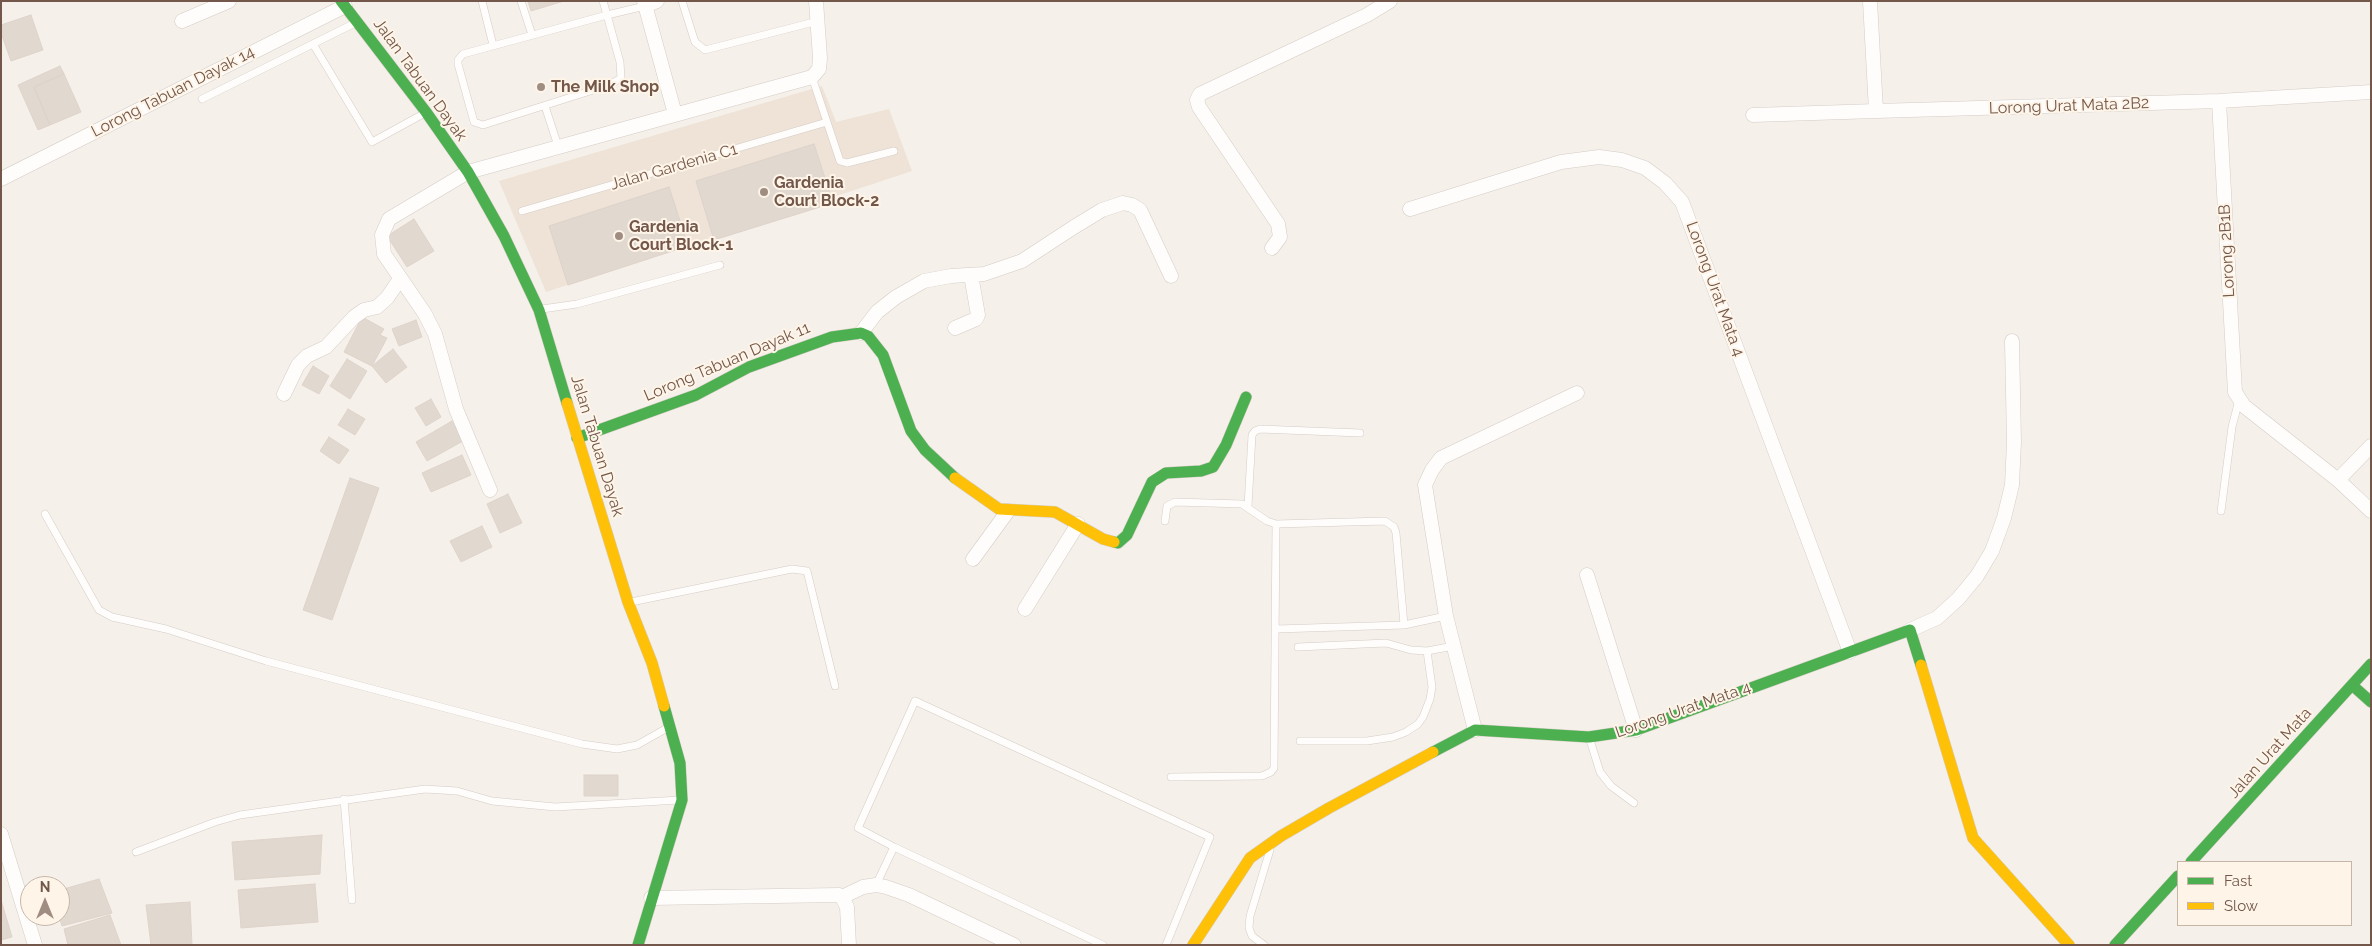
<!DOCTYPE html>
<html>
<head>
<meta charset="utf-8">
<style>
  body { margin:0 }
  #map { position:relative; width:2372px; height:946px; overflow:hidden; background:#f5f0e9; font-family:Raleway,sans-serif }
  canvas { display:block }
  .frame { position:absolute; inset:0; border:2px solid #72574a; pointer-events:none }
  .legend { position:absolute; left:2177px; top:861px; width:175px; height:65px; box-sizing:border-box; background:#fef5e8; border:1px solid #c6b6a9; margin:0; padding:6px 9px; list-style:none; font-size:15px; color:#72574a }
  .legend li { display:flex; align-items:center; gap:10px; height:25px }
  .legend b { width:25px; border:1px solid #c6b6a9 }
  .north { position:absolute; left:20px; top:876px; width:50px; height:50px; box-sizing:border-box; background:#fef5e8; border:1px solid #c6b6a9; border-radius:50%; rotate:0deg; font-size:14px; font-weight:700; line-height:20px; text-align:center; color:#72574a }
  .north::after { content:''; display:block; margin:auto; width:18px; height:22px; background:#a08d82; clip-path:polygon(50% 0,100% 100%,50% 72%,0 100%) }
</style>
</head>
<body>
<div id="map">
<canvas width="2372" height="946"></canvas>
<div class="frame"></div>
<ul class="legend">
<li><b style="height:6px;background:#4caf50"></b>Fast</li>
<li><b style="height:6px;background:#ffc107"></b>Slow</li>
</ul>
<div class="north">N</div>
</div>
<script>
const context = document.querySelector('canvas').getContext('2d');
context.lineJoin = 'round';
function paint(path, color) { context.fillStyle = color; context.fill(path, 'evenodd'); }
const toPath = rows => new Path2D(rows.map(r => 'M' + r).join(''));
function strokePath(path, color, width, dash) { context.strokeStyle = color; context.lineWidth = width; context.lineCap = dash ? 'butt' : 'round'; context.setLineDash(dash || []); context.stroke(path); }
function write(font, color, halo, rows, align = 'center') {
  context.font = font + ' Raleway,sans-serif'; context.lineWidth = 4; context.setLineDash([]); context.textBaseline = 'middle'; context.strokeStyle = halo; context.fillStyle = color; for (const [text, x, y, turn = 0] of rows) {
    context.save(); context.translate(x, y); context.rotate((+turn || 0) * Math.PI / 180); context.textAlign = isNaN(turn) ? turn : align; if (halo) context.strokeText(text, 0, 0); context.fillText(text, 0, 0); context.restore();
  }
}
paint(toPath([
  [822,86,836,122,889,109,912,171,546,292,499,181]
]), '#eee3d6');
const building = toPath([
  [528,1,564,1,531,11,528,1],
  [31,15,43,50,11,61,1,33,1,25,31,15],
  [60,66,64,74,34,87,50,125,38,130,18,85,60,66],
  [64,74,81,112,50,125,34,87,64,74],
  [814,144,833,203,714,240,696,181,814,144],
  [669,187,688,246,568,285,549,226,669,187],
  [414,219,434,251,407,267,387,236,414,219],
  [362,317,384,329,380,335,387,338,372,366,344,352,362,317],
  [416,320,422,337,399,346,392,329,416,320],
  [393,349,407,367,386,383,372,366,393,349],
  [347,359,367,371,350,399,330,386,347,359],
  [313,366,329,376,319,394,302,385,313,366],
  [431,399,441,417,426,426,415,408,431,399],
  [348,409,365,419,355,435,338,425,348,409],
  [452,421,463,441,427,461,416,442,452,421],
  [329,437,349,450,339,464,320,451,329,437],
  [462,455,471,475,431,492,422,473,462,455],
  [350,478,379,488,332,620,303,610,350,478],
  [508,494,522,523,500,533,487,504,508,494],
  [482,526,492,547,461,562,450,541,482,526],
  [584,775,618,775,618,796,584,796,584,775],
  [322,835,320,874,235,880,232,842,322,835],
  [99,879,112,913,62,926,59,916,60,890,99,879],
  [315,884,318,922,241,928,238,890,315,884],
  [1,900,12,937,1,940,1,900],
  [190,902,192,945,151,945,146,905,190,902],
  [110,915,121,945,68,945,64,929,110,915]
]);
paint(building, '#e1d8d0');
strokePath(building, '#ded3cb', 1);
const lane = toPath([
  [482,1,493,45],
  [521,1,532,35],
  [603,1,607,15,620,62,621,78,609,85,483,125,474,122,458,64,458,60,463,54,607,15,645,6],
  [682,1,695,42,705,50,818,21],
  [313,44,372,142,425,113],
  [812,77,840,161,847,163,894,151],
  [202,99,355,23],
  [545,106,558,146],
  [522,211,827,122],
  [542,309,577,304,720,265],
  [1248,506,1252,435,1255,431,1260,429,1360,433],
  [2221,511,2232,427,2239,400],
  [45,514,99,610,112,617,166,629,266,661,582,744,617,749,637,745,669,727],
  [1165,521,1167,506,1175,502,1242,504,1267,521,1276,524,1385,521,1394,527,1396,533,1404,625],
  [631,602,792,569,807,571,835,686],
  [1276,629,1404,625,1446,616],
  [1298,647,1386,643,1411,650,1427,651],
  [1590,740,1600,772,1611,786,1634,803],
  [1300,741,1367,741,1393,737,1406,732,1418,724,1423,717,1430,699,1432,687,1427,651,1454,646],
  [1171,777,1262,776,1271,772,1274,768,1276,524],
  [344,799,352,900],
  [136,852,215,822,240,815,425,789,457,791,492,801,555,807,680,800],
  [876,885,894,847],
  [1103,945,894,847,858,828,915,701,1210,837,1166,945],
  [1264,945,1252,936,1249,928,1250,916,1270,850]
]);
const street = toPath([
  [644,1,675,114],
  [1870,1,1876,111,2219,101,2371,92],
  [645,6,657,1],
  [182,21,229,1],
  [2219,101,2235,392,2244,406,2338,480,2371,511],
  [1753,115,1876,111],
  [1,179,345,6],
  [1410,209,1561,162,1599,157,1622,160,1645,168,1665,183,1682,202,1850,652],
  [1272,248,1280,237,1278,224,1199,107,1197,100,1200,94,1367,15,1390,1],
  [955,328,976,319,978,315,971,275],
  [861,333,877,312,896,297,924,281,951,276,984,274,1022,261,1074,227,1102,210,1123,203,1132,205,1140,210,1171,276],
  [284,394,298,365,307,356,326,347,354,317,364,310,377,307,387,298,400,279],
  [2338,480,2371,446],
  [490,490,456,409,435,334,425,314,384,254,382,235,389,219,468,172,812,77,819,69,820,58,816,1],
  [973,559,1008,511],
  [1587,575,1636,730],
  [1025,609,1078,524],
  [1910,630,1937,618,1958,599,1977,576,1992,551,2004,518,2012,485,2014,442,2012,341],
  [1475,730,1446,616,1425,485,1432,470,1441,458,1577,393],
  [1,834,35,945],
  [842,897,863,887,876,885,886,887,909,895,1014,945],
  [651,898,839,895,842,897,847,907,849,945]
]);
const fast = toPath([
  [341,1,426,112,468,172,504,236,539,310,567,403],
  [577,438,696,395,749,367,832,337,861,333,868,336,883,355,911,431,925,450,955,478],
  [1114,542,1118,543,1127,535,1152,482,1166,473,1201,471,1213,467,1226,445,1246,397],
  [2352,685,2371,702],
  [1433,752,1475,730,1589,737,1636,730,1910,630,1921,665],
  [2191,862,2371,664],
  [638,945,682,800,680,763,664,706],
  [2115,945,2178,876]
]);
const slow = toPath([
  [567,403,628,602,652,663,664,706],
  [955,478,999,509,1055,512,1103,539,1114,542],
  [1921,665,1973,838,2069,945],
  [1193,945,1250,858,1281,836,1329,808,1433,752]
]);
strokePath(lane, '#d4ccc6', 8);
strokePath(street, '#d4ccc6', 15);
strokePath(fast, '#d4ccc5', 12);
strokePath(slow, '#d4ccc5', 12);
strokePath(lane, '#fefdfc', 7);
strokePath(street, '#fefdfc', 14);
strokePath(fast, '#4caf50', 11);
strokePath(slow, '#ffc107', 11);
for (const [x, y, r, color] of [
  [541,87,5,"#a08d82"],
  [764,192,5,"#a08d82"],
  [619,236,5,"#a08d82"]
]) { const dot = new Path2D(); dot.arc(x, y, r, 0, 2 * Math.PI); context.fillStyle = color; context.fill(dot); strokePath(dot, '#fef5e8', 2); }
write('16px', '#72574a', '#fef5e8', [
  ["Jalan Tabuan Dayak",420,80,54],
  ["Lorong Tabuan Dayak 14",173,92,-27],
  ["Lorong Urat Mata 2B2",2069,106,-2],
  ["Jalan Gardenia C1",674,167,-16],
  ["Lorong 2B1B",2227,251,-93],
  ["Lorong Urat Mata 4",1715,289,70],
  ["Lorong Tabuan Dayak 11",727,362,-23],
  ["Jalan Tabuan Dayak",597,446,73],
  ["Lorong Urat Mata 4",1683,710,-19],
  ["Jalan Urat Mata",2270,753,-48]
]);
write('bold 16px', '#72574a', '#fef5e8', [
  ["The Milk Shop",551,87],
  ["Gardenia",774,183],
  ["Court Block-2",774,201],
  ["Gardenia",629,227],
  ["Court Block-1",629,245]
], 'left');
</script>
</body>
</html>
